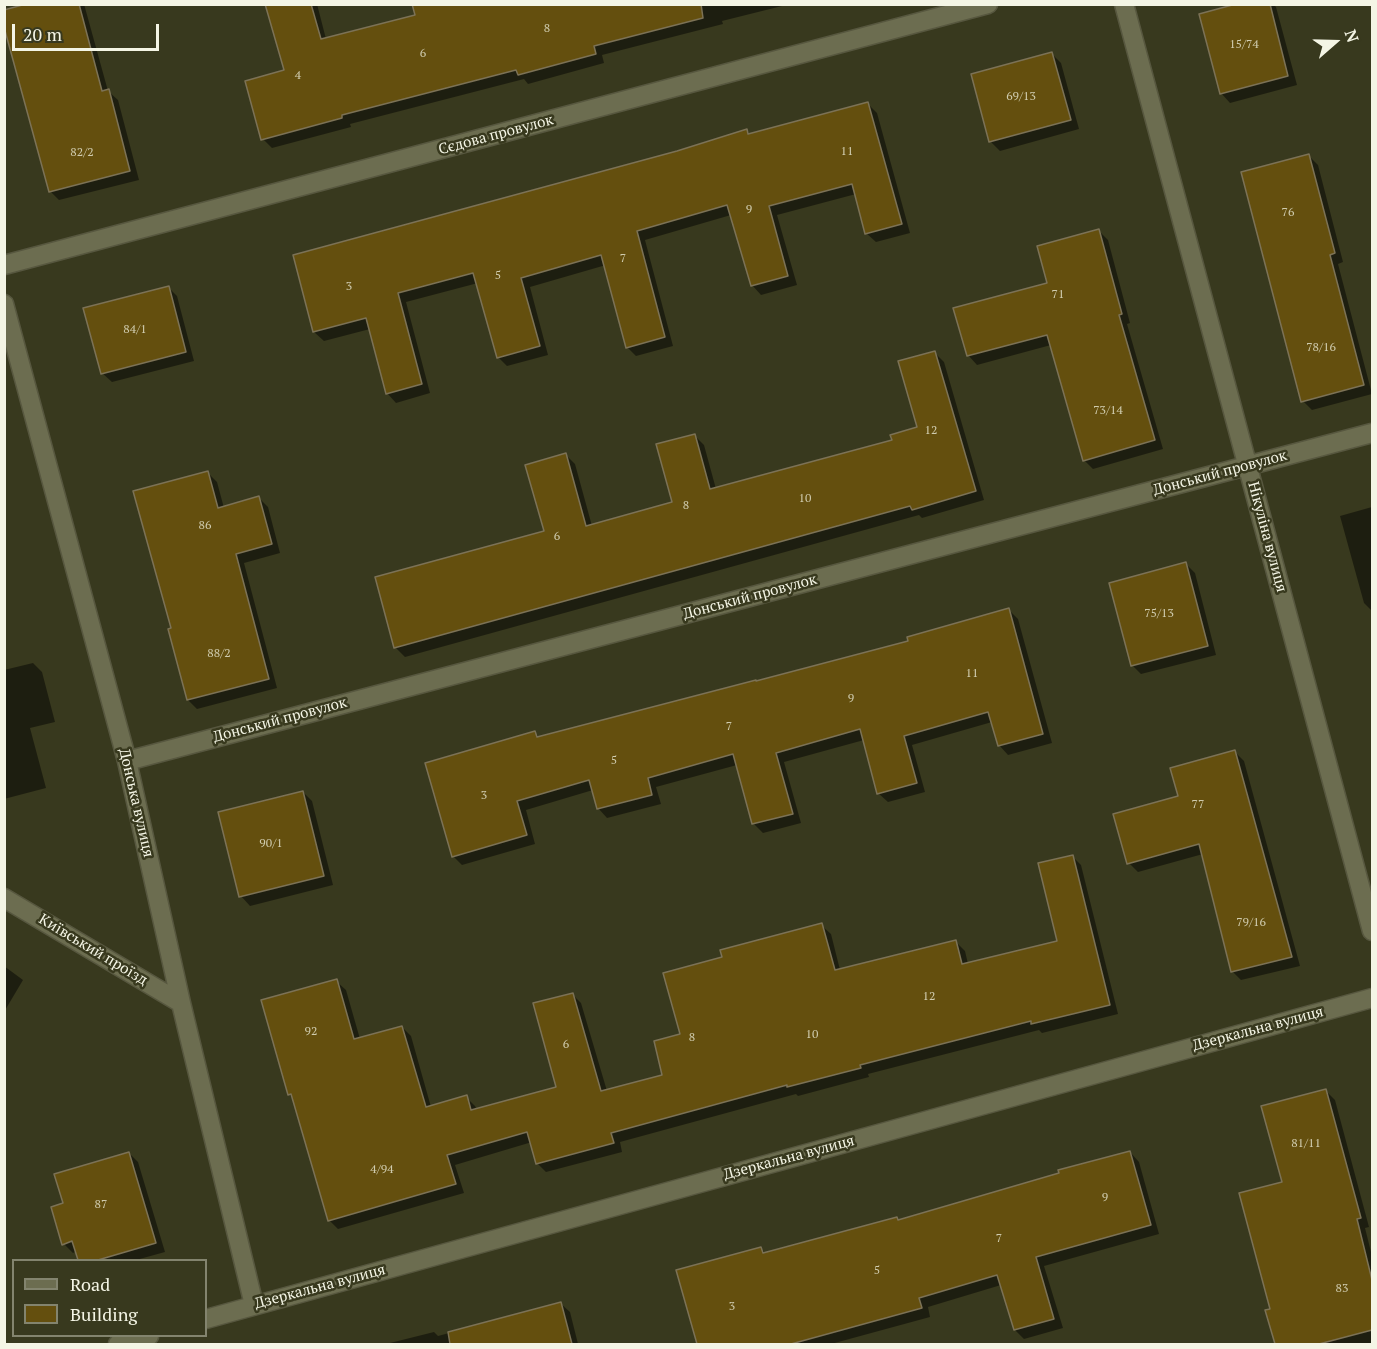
<!DOCTYPE html>
<html>
<head>
<meta charset="utf-8">
<style>
  body { margin:0 }
  #map { position:relative; width:1377px; height:1349px; overflow:hidden; background:#38391e; font-family:"PT Serif",serif }
  canvas { display:block }
  .frame { position:absolute; inset:0; border:6px solid #f4f5e5; pointer-events:none }
  .legend { position:absolute; left:12px; top:1259px; width:195px; height:78px; box-sizing:border-box; background:#38391e; border:2px solid #83846e; margin:0; padding:8px 10px; list-style:none; font-size:18px; color:#f4f5e5 }
  .legend li { display:flex; align-items:center; gap:12px; height:30px }
  .legend b { width:30px; border:2px solid #83846e }
  .north { position:absolute; left:1305px; top:12px; width:60px; height:60px; -webkit-text-stroke:4px #38391e; paint-order:stroke; rotate:70deg; font-size:16px; font-weight:700; line-height:24px; text-align:center; color:#f4f5e5 }
  .north::after { content:''; display:block; margin:auto; width:21px; height:27px; background:#f4f5e5; clip-path:polygon(50% 0,100% 100%,50% 72%,0 100%) }
  .scale { position:absolute; left:12px; top:24px; width:147px; height:27px; box-sizing:border-box; border:3px solid #f4f5e5; border-top:0; padding-left:8px; font-size:18px; line-height:21px; white-space:nowrap; color:#f4f5e5; -webkit-text-stroke:4px #38391e; paint-order:stroke }
</style>
</head>
<body>
<div id="map">
<canvas width="1377" height="1349"></canvas>
<div class="frame"></div>
<ul class="legend">
<li><b style="height:8px;background:#6c6d50"></b>Road</li>
<li><b style="height:16px;background:#644f0e"></b>Building</li>
</ul>
<div class="north">N</div>
<div class="scale">20 m</div>
</div>
<script>
const context = document.querySelector('canvas').getContext('2d');
context.lineJoin = 'round';
function paint(path, color) { context.fillStyle = color; context.fill(path, 'evenodd'); }
const toPath = rows => new Path2D(rows.map(r => 'M' + r).join(''));
function strokePath(path, color, width, dash) { context.strokeStyle = color; context.lineWidth = width; context.lineCap = dash ? 'butt' : 'round'; context.setLineDash(dash || []); context.stroke(path); }
function write(font, color, halo, rows, align = 'center') {
  context.font = font + ' "PT Serif",serif'; context.lineWidth = 5; context.setLineDash([]); context.textBaseline = 'middle'; context.strokeStyle = halo; context.fillStyle = color; for (const [text, x, y, turn = 0] of rows) {
    context.save(); context.translate(x, y); context.rotate((+turn || 0) * Math.PI / 180); context.textAlign = isNaN(turn) ? turn : align; if (halo) context.strokeText(text, 0, 0); context.fillText(text, 0, 0); context.restore();
  }
}
paint(toPath([
  [32,4,84,4,108,91,118,100,139,180,59,200,50,191],
  [267,4,317,4,326,39,496,4,790,4,722,21,723,24,602,55,604,63,528,84,524,79,350,124,351,127,272,148,263,139,285,71],
  [1242,4,1273,4,1276,7,1297,85,1230,103,1221,93],
  [1052,54,1061,63,1079,129,1000,151,991,142,973,75],
  [868,104,877,113,910,233,876,242,866,233,856,194,777,215,797,285,761,295,752,285,731,215,645,240,673,346,636,356,627,347,606,265,530,287,548,355,507,366,498,357,478,283,406,302,430,393,396,403,387,393,370,329,324,341,314,332,294,256,677,152,747,131,750,135],
  [1309,156,1318,165,1343,262,1338,264,1372,394,1312,410,1303,401],
  [1099,231,1108,240,1130,323,1127,324,1163,449,1093,469,1084,460,1051,345,977,365,968,355,1048,284],
  [168,287,177,296,194,361,112,382,102,373],
  [935,353,944,362,984,500,922,518,919,515,405,657,396,648,377,578,546,532,566,455,575,464,592,526,674,503,694,435,704,445,716,489,894,441,919,428],
  [208,473,217,482,224,508,259,498,268,507,280,553,244,563,277,688,197,709,188,700,172,630],
  [1372,507,1372,611,1364,603,1340,516],
  [1186,564,1195,573,1216,655,1141,674,1132,665],
  [1008,609,1018,619,1052,743,1008,755,999,745,992,722,912,745,925,792,888,802,878,793,864,740,784,762,801,823,763,833,753,823,737,765,656,787,661,804,607,818,598,808,593,790,526,810,535,844,462,865,453,856,535,733,540,738,910,642],
  [33,663,42,672,55,722,30,728,46,788,4,799,4,670],
  [1235,752,1244,761,1300,966,1241,980,1232,971,1203,854,1138,872,1129,863,1180,798],
  [303,792,312,801,333,885,250,906,241,896],
  [1072,856,1081,865,1118,1014,1042,1033,1039,1030,868,1074,869,1077,798,1096,796,1094,620,1142,622,1152,546,1172,537,1163,532,1142,455,1165,464,1193,338,1229,329,1220,295,1099,289,1094,336,981,346,990,360,1039,402,1027,411,1036,431,1107,466,1097,475,1106,477,1110,558,1089,572,994,581,1003,607,1091,664,1076,682,1035,724,958,821,925,831,934,840,970,956,942,965,951,968,964,1058,942],
  [4,966,23,980,4,1012],
  [1326,1091,1335,1100,1369,1227,1365,1228,1372,1256,1372,1344,1276,1344,1267,1311,1272,1310,1284,1183],
  [1130,1152,1139,1162,1159,1234,1044,1266,1063,1328,1024,1339,1015,1330,1001,1285,928,1307,930,1317,831,1344,699,1344,678,1271,761,1248,766,1254,899,1221],
  [129,1153,138,1162,165,1252,136,1260,80,1260,77,1251,73,1253,64,1244],
  [560,1303,570,1312,578,1344,386,1344,434,1332,438,1336]
]), '#0007');
const building = toPath([
  [26,4,79,4,102,91,109,89,130,171,49,192,4,27,4,10,26,4],
  [265,4,311,4,321,39,415,15,412,4,701,4,703,18,594,46,596,54,518,75,516,70,342,115,342,118,261,140,245,81,284,70,265,4],
  [1236,4,1270,4,1288,76,1220,94,1199,14,1236,4],
  [1052,52,1071,120,989,142,971,74,1052,52],
  [868,102,902,224,865,234,852,184,769,206,788,276,751,286,727,205,637,231,665,337,626,348,601,255,521,278,540,346,497,358,473,273,398,293,422,384,386,394,366,318,313,332,293,255,677,151,747,129,748,134,868,102],
  [1309,154,1335,253,1330,255,1364,385,1301,402,1241,172,1309,154],
  [1099,229,1122,314,1119,315,1155,440,1083,461,1047,335,967,356,953,308,1047,283,1037,246,1099,229],
  [169,286,186,352,101,374,83,308,169,286],
  [935,351,976,491,912,510,910,506,394,648,375,577,544,531,525,465,566,453,586,526,672,502,656,444,695,434,710,489,892,440,890,435,917,427,898,361,935,351],
  [208,471,218,508,259,496,272,544,236,554,269,679,187,700,168,629,171,628,133,491,208,471],
  [1186,562,1208,646,1131,666,1109,583,1186,562],
  [1009,608,1043,734,998,746,988,712,904,736,917,783,877,794,860,729,776,753,793,814,752,824,733,754,648,778,652,795,597,809,589,780,517,801,527,835,452,857,425,763,535,731,537,737,756,680,756,681,908,641,907,637,1009,608],
  [1235,750,1292,957,1231,972,1199,844,1127,864,1113,814,1178,796,1170,768,1235,750],
  [303,791,324,876,239,897,218,812,303,791],
  [1073,855,1110,1005,1031,1024,1031,1021,860,1065,861,1068,787,1087,787,1085,611,1133,614,1143,536,1164,527,1132,447,1155,456,1184,328,1221,291,1094,288,1095,261,1000,337,979,354,1039,402,1026,426,1107,467,1095,471,1110,556,1087,533,1003,573,993,601,1091,662,1075,654,1041,680,1034,663,973,722,957,720,950,822,923,835,970,956,940,962,964,1057,941,1038,863,1073,855],
  [1326,1089,1361,1218,1357,1219,1372,1280,1372,1330,1319,1344,1275,1344,1265,1310,1270,1309,1239,1193,1282,1182,1261,1106,1326,1089],
  [1130,1151,1151,1225,1036,1257,1054,1319,1014,1330,997,1275,919,1298,922,1308,791,1344,697,1344,676,1270,761,1247,763,1253,897,1217,898,1220,1059,1173,1058,1170,1130,1151],
  [129,1152,156,1243,98,1260,78,1260,72,1241,62,1245,51,1207,63,1203,54,1174,129,1152],
  [561,1302,572,1344,450,1344,448,1332,561,1302]
]);
paint(building, '#644f0e');
strokePath(building, '#7c7256', 1.5);
const street = toPath([
  [1124,4,1372,931],
  [4,265,988,4],
  [4,304,127,761,181,1003,254,1305],
  [127,761,1372,433],
  [4,898,181,1003],
  [206,1319,1372,998],
  [118,1344,149,1336]
]);
strokePath(street, '#57573f', 21);
strokePath(street, '#6c6d50', 18);
write('12px', '#d0ccaf', null, [
  ["8",547,29],
  ["15/74",1244,45],
  ["6",423,54],
  ["4",298,76],
  ["69/13",1021,97],
  ["11",847,152],
  ["82/2",82,153],
  ["9",749,210],
  ["76",1288,213],
  ["7",623,259],
  ["5",498,276],
  ["3",349,287],
  ["71",1058,295],
  ["84/1",135,330],
  ["78/16",1321,348],
  ["73/14",1108,411],
  ["12",931,431],
  ["10",805,499],
  ["8",686,506],
  ["86",205,526],
  ["6",557,537],
  ["75/13",1159,614],
  ["88/2",219,654],
  ["11",972,674],
  ["9",851,699],
  ["7",729,727],
  ["5",614,761],
  ["3",484,796],
  ["77",1198,805],
  ["90/1",271,844],
  ["79/16",1251,923],
  ["12",929,997],
  ["92",311,1032],
  ["10",812,1035],
  ["8",692,1038],
  ["6",566,1045],
  ["81/11",1306,1144],
  ["4/94",382,1170],
  ["9",1105,1198],
  ["87",101,1205],
  ["7",999,1239],
  ["5",877,1271],
  ["83",1342,1289],
  ["3",732,1307]
]);
write('15px', '#f4f5e5', '#38391e', [
  ["Сєдова провулок",496,135,-15],
  ["Донський провулок",1220,473,-15],
  ["Нікуліна вулиця",1267,537,75],
  ["Донський провулок",750,597,-15],
  ["Донський провулок",280,720,-15],
  ["Донська вулиця",136,803,77],
  ["Київський проїзд",93,950,31],
  ["Дзеркальна вулиця",1258,1029,-15],
  ["Дзеркальна вулиця",789,1158,-15],
  ["Дзеркальна вулиця",320,1287,-15]
]);
</script>
</body>
</html>
